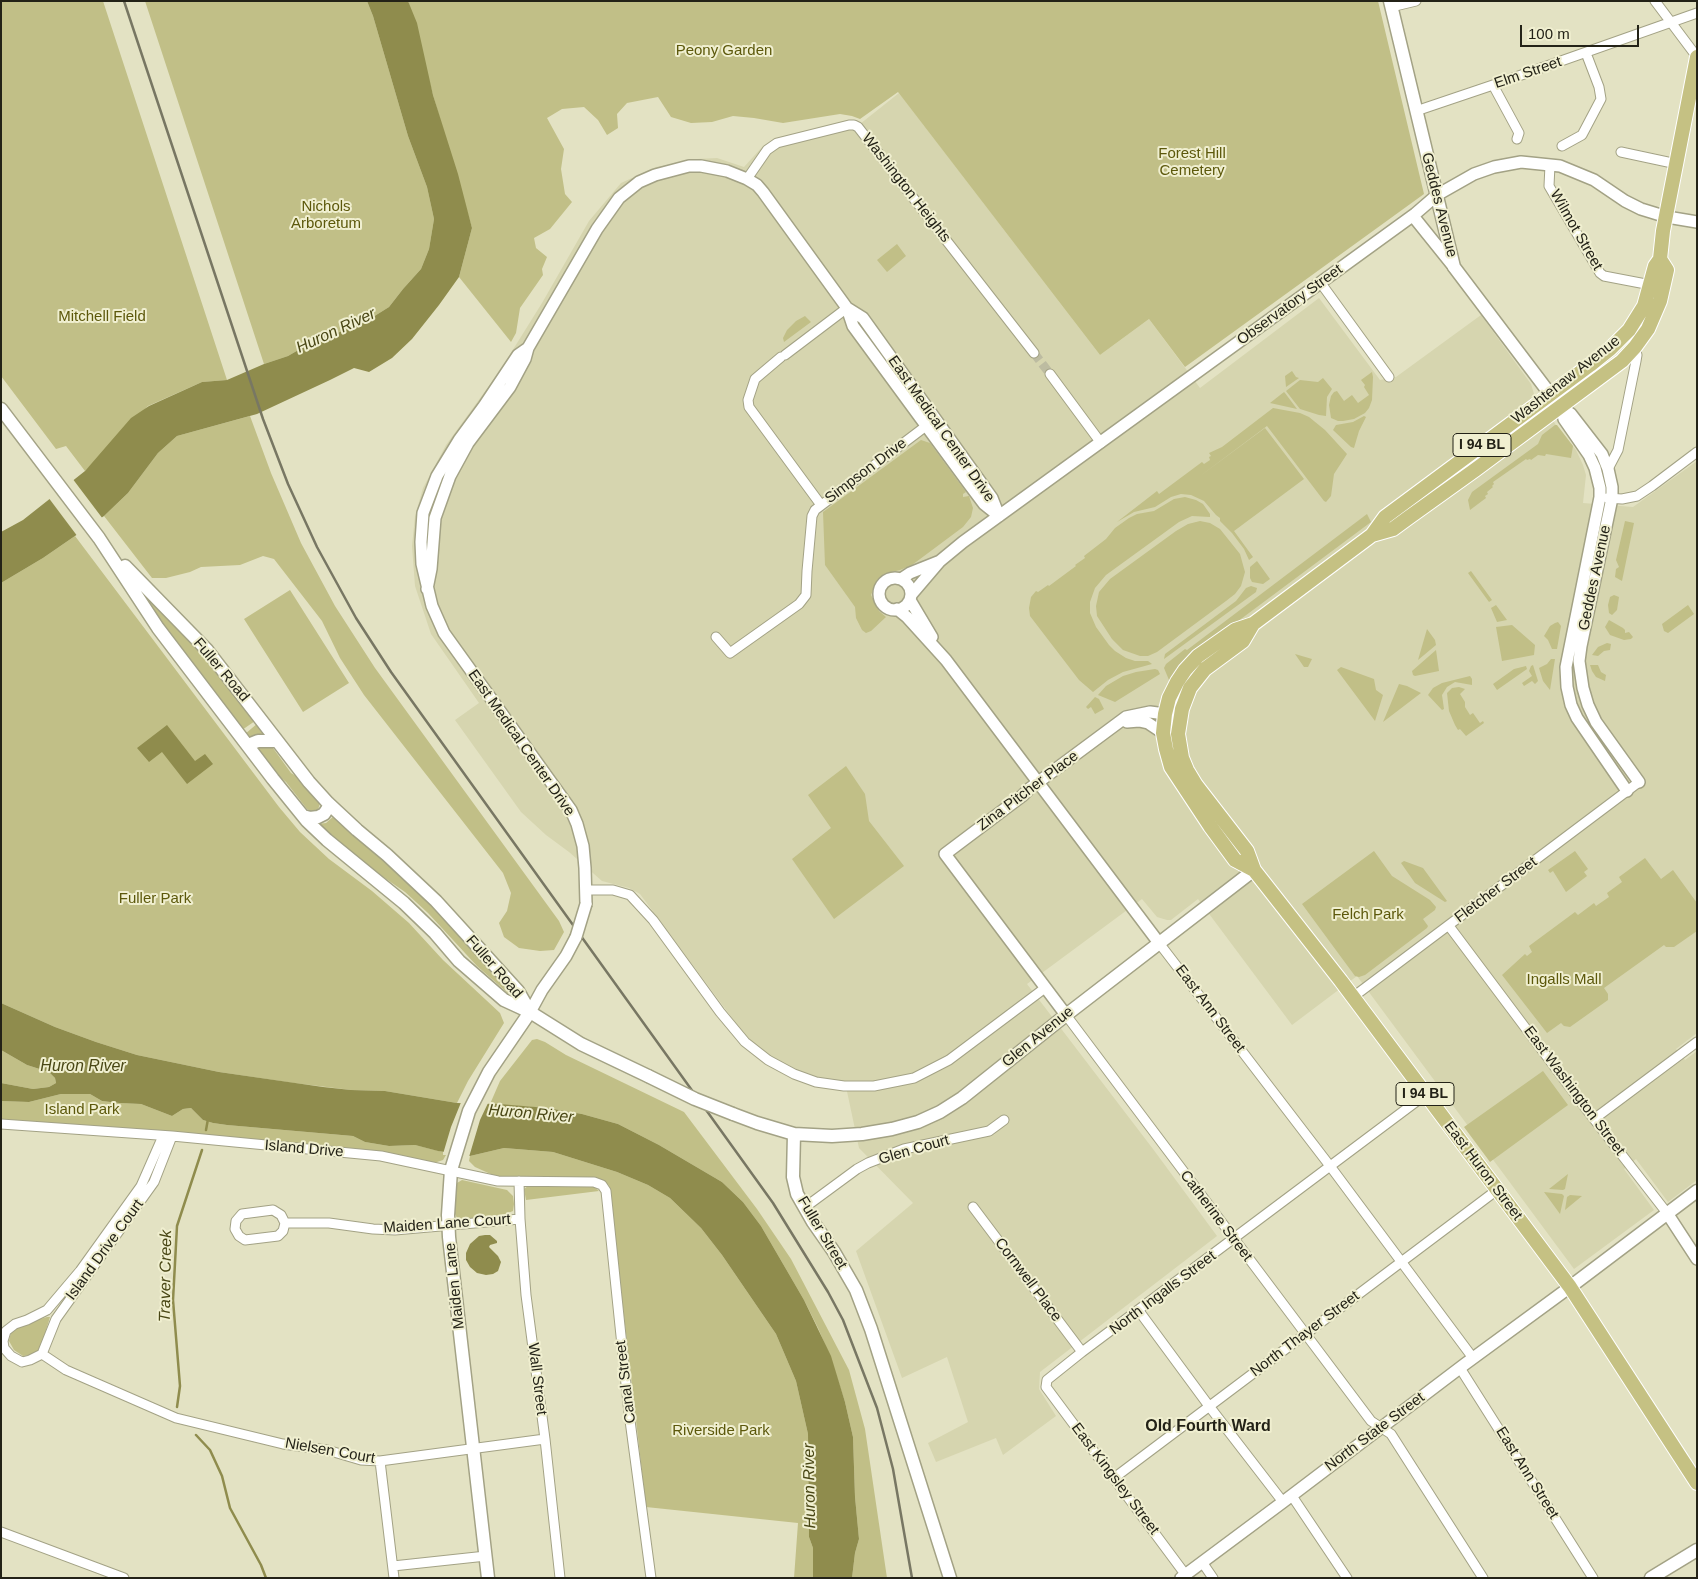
<!DOCTYPE html>
<html>
<head>
<meta charset="utf-8">
<style>
  body { margin:0 }
  #map { position:relative; width:1698px; height:1579px; overflow:hidden; background:#e3e2c3; font-family:Arial,sans-serif }
  canvas { display:block }
  .frame { position:absolute; inset:0; border:2px solid #232217; pointer-events:none }
  .scale { position:absolute; left:1520px; top:25px; width:119px; height:22px; box-sizing:border-box; border:2px solid #232217; border-top:0; padding-left:6px; font-size:15px; line-height:18px; white-space:nowrap; color:#232217; -webkit-text-stroke:4px #f0efd0; paint-order:stroke }
</style>
</head>
<body>
<div id="map">
<canvas width="1698" height="1579"></canvas>
<div class="frame"></div>
<div class="scale">100 m</div>
</div>
<script>
const context = document.querySelector('canvas').getContext('2d');
context.lineJoin = 'round';
function paint(path, color) { context.fillStyle = color; context.fill(path, 'evenodd'); }
const toPath = rows => new Path2D(rows.map(r => 'M' + r).join(''));
function strokePath(path, color, width, dash) { context.strokeStyle = color; context.lineWidth = width; context.lineCap = dash ? 'butt' : 'round'; context.setLineDash(dash || []); context.stroke(path); }
function write(font, color, halo, rows, align = 'center') {
  context.font = font + ' Arial,sans-serif'; context.lineWidth = 4; context.setLineDash([]); context.textBaseline = 'middle'; context.strokeStyle = halo; context.fillStyle = color; for (const [text, x, y, turn = 0] of rows) {
    context.save(); context.translate(x, y); context.rotate((+turn || 0) * Math.PI / 180); context.textAlign = isNaN(turn) ? turn : align; if (halo) context.strokeText(text, 0, 0); context.fillText(text, 0, 0); context.restore();
  }
}
paint(toPath([
  [899,93,1100,355,1149,319,1200,388,1319,298,1380,380,1396,377,1481,315,1531,384,1534,394,1556,425,1576,450,1583,465,1586,475,1583,503,1633,507,1697,461,1697,1033,1676,1049,1685,1060,1697,1051,1697,1180,1668,1202,1636,1159,1624,1169,1654,1210,1574,1269,1357,976,1292,1025,1198,899,1171,920,1167,920,1157,917,1142,899,1027,984,1153,1149,1217,1236,1040,1372,1039,1389,1056,1416,1003,1455,996,1438,936,1462,928,1443,968,1422,947,1357,902,1378,856,1251,913,1203,859,1148,845,1082,814,1077,780,1064,756,1046,738,1026,640,894,629,888,602,881,569,852,546,835,521,812,455,720,479,703,431,634,415,586,412,546,415,516,423,488,446,445,499,372,542,303,589,221,621,183,656,167,697,159,717,158,744,167,763,146,781,137,847,122,860,124]
]), '#d6d5af');
paint(toPath([
  [1,1,103,1,227,380,202,382,148,406,85,471,66,446,56,449,1,376],
  [145,1,367,1,373,16,408,136,427,187,434,219,429,249,421,269,403,289,389,307,365,322,307,345,288,356,264,364],
  [408,1,1378,1,1424,194,1185,367,1149,319,1100,355,898,92,860,119,852,116,840,114,783,123,754,118,733,116,712,122,691,123,671,117,658,97,627,103,617,114,618,128,607,135,598,120,584,107,562,109,547,118,564,149,561,169,565,194,572,202,550,229,534,238,536,248,547,257,542,269,543,275,520,308,516,333,511,342,459,277,472,228,433,95],
  [897,244,906,256,887,272,877,260],
  [805,316,811,322,784,342,783,338,787,330,796,321],
  [1292,371,1296,377,1299,378,1286,387,1285,376],
  [1372,372,1373,377,1372,400,1369,408,1365,413,1354,419,1343,421,1338,421,1331,418,1329,405,1331,396,1334,392,1337,391,1344,401,1352,395,1358,403,1369,395,1364,387,1365,385,1361,380],
  [1323,378,1332,389,1327,397,1326,416,1319,415,1300,409,1286,391,1300,380,1318,382],
  [1284,392,1285,393,1297,409,1270,403],
  [1273,408,1300,413,1309,417,1325,430,1347,454,1334,474,1331,496,1326,502,1324,501,1267,426,1196,479,1265,428,1304,479,1234,531,1253,557,1249,560,1244,549,1232,533,1220,521,1220,518,1216,515,1204,501,1191,495,1181,494,1171,497,1155,507,1134,512,1117,522,1157,491,1159,494,1202,462,1204,464,1210,460,1209,457,1211,456,1209,453,1222,447],
  [1541,408,1450,482,1395,520,1389,523,1389,522],
  [250,416,271,473,301,543,335,606,375,668,559,921,564,932,554,950,540,951,519,948,504,937,499,923,507,911,511,893,503,873,364,695,340,658,322,621,274,559,263,556,240,565,201,567,190,572,166,578,152,578,104,516,128,493,158,453,177,436],
  [1364,416,1366,417,1359,431,1354,448,1351,447,1333,430,1336,425,1353,422],
  [1555,425,1557,425,1573,446,1571,458,1546,454,1545,456,1538,455,1531,460,1530,459,1527,460,1526,459,1493,482,1494,484,1492,486,1493,487,1487,492,1488,494,1485,496,1486,498,1470,510,1468,500,1472,492,1538,444,1542,435],
  [921,440,930,443,966,492,963,494,963,497,969,496,973,508,971,517,963,527,912,565,900,570,884,574,877,580,871,595,879,611,886,617,871,631,866,633,862,630,856,618,855,607,825,565,823,512],
  [1185,497,1196,500,1203,504,1210,514,1210,517,1192,516,1179,522,1106,575,1095,588,1090,602,1090,613,1096,627,1109,645,1115,651,1126,658,1135,661,1148,661,1152,664,1123,672,1108,680,1093,692,1079,680,1030,616,1029,608,1031,597,1036,591,1038,592,1048,585,1049,586,1076,566,1075,565,1085,558,1084,556,1106,539,1115,528,1129,518,1137,514,1154,511,1174,499],
  [1367,514,1371,522,1198,651,1171,681,1169,680,1164,668,1166,664,1185,649,1187,650],
  [1200,521,1210,523,1220,529,1240,554,1245,572,1241,586,1235,594,1226,601,1157,652,1148,656,1140,656,1123,650,1112,639,1097,616,1096,606,1099,592,1110,579,1176,531,1188,524],
  [1625,521,1634,523,1622,581,1615,577,1616,569,1619,567,1616,560],
  [75,536,279,807,300,832,329,859,372,891,409,923,443,960,500,1013,504,1023,468,1081,457,1103,385,1091,351,1090,294,1083,219,1072,137,1055,96,1042,55,1027,1,1003,1,583,43,558],
  [1257,561,1270,579,1263,584,1252,582,1250,578,1250,567],
  [119,563,196,645,255,721,242,730,144,602],
  [1471,571,1492,600,1489,602,1468,573],
  [1251,586,1257,588,1256,592,1164,659,1165,654,1236,601,1246,588],
  [290,590,349,683,303,712,244,619],
  [1614,595,1619,597,1617,610,1612,615,1609,613,1608,605,1610,597],
  [1496,605,1507,620,1497,622,1491,608],
  [1688,605,1694,614,1668,633,1664,631,1662,624],
  [1609,620,1623,628,1625,630,1625,633,1629,632,1633,637,1631,639,1624,640,1610,635,1605,627],
  [1558,622,1561,626,1557,649,1552,649,1548,640,1544,636,1550,626,1555,623],
  [1512,625,1535,645,1534,655,1502,661,1496,627],
  [1427,629,1435,640,1436,645,1418,660],
  [1607,643,1611,644,1610,650,1604,651,1598,656,1592,655,1598,647],
  [1436,650,1439,671,1415,676,1413,675,1412,671],
  [1295,654,1312,659,1308,667,1304,667],
  [1551,659,1555,659,1550,690,1543,681,1539,668,1547,664],
  [1533,665,1538,681,1535,684,1532,681,1524,686,1522,683,1532,676,1529,671,1531,666],
  [1590,665,1598,665,1601,672,1606,675,1605,681,1596,677,1592,671],
  [1526,666,1527,669,1497,690,1493,684,1514,669],
  [1341,667,1374,679,1376,690,1383,695,1375,721,1337,670],
  [1155,669,1158,670,1160,674,1115,702,1098,695,1106,686,1123,676,1136,672],
  [1470,676,1472,679,1472,685,1455,682,1447,687,1442,695,1444,709,1442,710,1428,695,1433,688,1442,683],
  [1399,684,1407,686,1421,693,1383,722],
  [1459,687,1465,689,1460,694,1465,702,1465,707,1470,715,1473,713,1480,723,1483,721,1484,723,1466,736,1460,729,1458,730,1455,725,1449,711,1447,693,1452,688],
  [1095,697,1099,699,1104,709,1095,714,1091,707,1088,709,1086,707],
  [258,723,265,735,249,739,245,734],
  [256,747,270,747,273,748,291,773,301,779,320,803,318,810,313,812,307,809,286,782,274,772],
  [846,766,865,794,869,821,904,866,834,919,792,859,831,828,808,795],
  [334,816,413,884,512,994,509,994,477,966,428,913,405,892,353,856,318,824,326,823],
  [1374,851,1392,876,1430,900,1436,907,1435,910,1423,919,1428,926,1427,928,1365,975,1359,977,1355,976,1302,904],
  [1575,851,1588,869,1584,872,1587,876,1566,892,1553,871,1550,873,1548,870],
  [1645,858,1661,879,1673,870,1697,903,1697,931,1674,947,1666,947,1664,945,1604,988,1608,994,1608,1000,1570,1027,1564,1026,1561,1023,1547,1033,1502,975,1525,954,1527,956,1532,952,1529,946,1575,912,1578,915,1594,903,1596,906,1609,897,1607,893,1622,882,1619,877],
  [1404,861,1423,868,1447,901,1445,902,1415,883,1401,863],
  [537,1039,545,1042,566,1055,684,1112,757,1209,791,1259,849,1370,865,1429,887,1578,852,1578,855,1553,859,1539,855,1497,853,1437,845,1402,830,1356,818,1328,804,1300,761,1226,743,1202,722,1182,659,1145,618,1124,582,1114,548,1108,490,1104,500,1081,532,1040],
  [1,1050,27,1065,49,1072,55,1078,56,1083,49,1087,33,1089,1,1083],
  [1543,1071,1568,1105,1490,1162,1464,1127],
  [61,1094,90,1094,102,1101,119,1103,141,1104,172,1116,183,1109,191,1108,203,1120,213,1123,227,1125,353,1136,365,1142,389,1146,415,1145,443,1152,443,1155,446,1155,443,1160,434,1163,402,1156,1,1122,1,1101,29,1102],
  [504,1148,553,1152,617,1172,648,1185,670,1198,701,1228,722,1255,776,1334,796,1381,808,1434,809,1537,813,1548,813,1578,794,1578,798,1523,646,1507,609,1185,603,1183,495,1176,475,1167,469,1161,470,1156],
  [1568,1174,1565,1189,1563,1190,1549,1189],
  [462,1180,507,1190,513,1196,514,1204,513,1211,503,1215,461,1219,457,1218,454,1212,455,1187,457,1183],
  [528,1186,584,1186,594,1187,599,1191,526,1200,524,1189],
  [1544,1192,1562,1194,1564,1196,1560,1214],
  [1570,1195,1582,1196,1565,1210,1567,1197],
  [47,1317,50,1317,40,1350,32,1355,23,1356,14,1350,9,1341,11,1332,17,1326]
]), '#c1bf87');
paint(toPath([
  [367,1,408,1,417,23,433,95,458,174,472,228,459,277,439,305,412,339,392,358,369,372,354,368,330,380,257,414,177,436,158,453,128,493,104,516,43,558,1,583,1,532,23,520,85,471,131,418,149,406,202,382,227,380,264,364,288,356,307,345,365,322,389,307,403,289,421,269,429,249,434,219,427,187,408,136,373,16],
  [167,725,195,761,205,754,213,764,187,784,162,752,149,762,137,748],
  [1,1003,55,1027,96,1042,137,1055,219,1072,323,1087,351,1090,385,1091,457,1103,499,1104,548,1108,582,1114,618,1124,659,1145,722,1182,743,1202,761,1226,804,1300,831,1356,845,1402,853,1437,855,1497,859,1539,855,1553,852,1578,813,1578,813,1548,809,1537,808,1434,796,1381,776,1334,722,1255,701,1228,670,1198,648,1185,617,1172,553,1152,504,1148,470,1156,438,1151,415,1145,389,1146,365,1142,353,1136,227,1125,213,1123,203,1120,191,1108,183,1109,172,1116,141,1104,119,1103,102,1101,90,1094,61,1094,29,1102,1,1101,1,1083,33,1089,49,1087,56,1083,55,1078,49,1072,27,1065,1,1050],
  [485,1235,490,1235,497,1241,497,1243,490,1245,489,1247,498,1256,501,1262,498,1271,493,1274,486,1275,477,1273,470,1267,466,1260,466,1253,470,1244,479,1236]
]), '#8f8c4d');
paint(toPath([
  [72,478,103,519,78,537,48,497],
  [462,1100,489,1101,480,1120,469,1157,443,1154,451,1127]
]), '#e3e2c3');
strokePath(toPath([
  [206,1130,208,1119],
  [177,1407,180,1386,173,1300,177,1226,202,1150],
  [196,1435,210,1450,222,1476,230,1508,261,1565,266,1578]
]), '#8f8c4d', 2.5);
strokePath(toPath([
  [1034,353,1050,374]
]), '#bdbca1', 9, [9, 4.5]);
const minor = toPath([
  [1655,1,1697,57],
  [1391,7,1416,1],
  [1493,85,1519,133,1517,139],
  [1416,111,1493,85,1697,13],
  [1562,146,1582,135,1601,99,1599,87,1586,53],
  [1621,152,1677,164],
  [1550,165,1549,186,1600,273,1604,276,1651,285],
  [747,179,767,150,777,143,849,125,854,125,858,127,1034,353],
  [1320,282,1389,377],
  [785,355,847,308],
  [781,357,755,379,748,400,749,407,821,505],
  [1050,374,1101,443],
  [1608,469,1618,450,1636,361,1637,355,1635,347],
  [1607,498,1622,499,1637,496,1652,486,1697,452],
  [716,637,730,653,799,604,806,595,807,571,812,516,815,510,930,423],
  [586,890,613,890,630,895,653,920,720,1012,745,1042,768,1060,794,1074,816,1082,844,1086,874,1086,914,1078,949,1060,1045,988],
  [1449,926,1587,1110,1667,1213],
  [1159,943,1330,1166,1473,1358],
  [1353,997,1639,782],
  [1066,1015,1371,1421,1391,1434,1483,1578],
  [1594,1119,1697,1042],
  [1,1124,172,1136,381,1156,498,1181,594,1182,602,1185,606,1191,629,1413,651,1578],
  [163,1136,141,1186,80,1271,47,1310,27,1320,15,1324,6,1331,3,1341,4,1348,11,1356,22,1362,30,1360,42,1354,56,1319,154,1182,172,1136],
  [519,1181,520,1219,526,1295,545,1439,560,1578],
  [973,1207,1082,1352],
  [804,1208,857,1169,868,1163,904,1149,989,1131,1004,1120],
  [285,1223,283,1231,278,1236,245,1240,239,1236,235,1229,236,1221,242,1214,273,1210,281,1215,285,1223,329,1223,373,1229,395,1230,520,1219],
  [1139,1311,1209,1406,1283,1502],
  [42,1354,66,1370,176,1418,283,1444,327,1450,361,1460,380,1461,545,1439],
  [1460,1368,1593,1578],
  [380,1461,394,1578],
  [1114,1478,1497,1190],
  [1292,1496,1347,1578],
  [1,1532,124,1578],
  [1202,1562,1213,1578],
  [393,1566,486,1556],
  [1185,1574,1049,1391,1046,1387,1047,1380,1082,1352,1425,1095]
]);
const tertiary = toPath([
  [1413,216,1454,267],
  [847,308,863,318,992,498,999,516],
  [528,348,518,355,484,406,459,440,437,476,423,513,421,542,422,564,432,606,444,633,571,810,577,824,583,846,585,868,586,904],
  [1556,401,1561,407,1564,419,1589,455,1595,468,1600,488,1600,497,1566,667,1567,687,1571,705,1577,718,1627,791],
  [1561,407,1571,414,1602,454,1608,469,1612,487,1612,498,1581,646,1579,661,1583,688,1588,705,1596,722,1639,782],
  '879 594a16 16 0 1 1 32 0a16 16 0 1 1-32 0Z',
  [901,579,910,573,940,561],
  [427,589,431,569,435,518,450,476,468,443,510,387,525,359,528,348,597,229,619,198,639,182,655,175,689,166,701,166,727,171,747,179,757,185,763,192,847,308,853,326,969,484,984,504,999,516],
  [911,595,940,561,963,542,1415,214,1437,195,1474,174,1494,167,1521,162,1560,166,1594,180,1625,201,1641,209,1667,217,1697,222],
  [910,600,932,637],
  [897,609,907,617,946,660,1159,943],
  [1127,722,1139,721,1148,723,1163,733],
  [530,1012,542,990,566,956,576,937],
  [1066,1015,945,854,1022,796,1029,789,1126,717,1150,712,1165,714],
  [1667,1213,1697,1259],
  [1181,1578,1283,1502,1465,1364,1570,1287]
]);
const secondary = toPath([
  [1390,1,1454,267,1550,394],
  [1,409,99,538,158,628,273,779,307,821,327,840,404,903,435,933,459,961,504,1000,530,1012,581,1044,648,1076],
  [125,566,207,650,309,782,328,803,357,830,387,855,436,901,518,991,530,1012],
  [248,745,258,741,277,741],
  [303,816,310,818,318,817,324,814,330,805],
  [733,1114,757,1123,794,1134,832,1136,862,1134,892,1129,918,1122,940,1112,962,1098,1066,1015,1254,870],
  [794,1134,793,1177,797,1194,813,1222,834,1252,856,1290,871,1329,950,1578],
  [1570,1287,1697,1191],
  [488,1578,449,1237,448,1215,451,1170,469,1111,489,1072,530,1012],
  [1651,1578,1697,1550]
]);
const primary = toPath([
  [1372,535,1393,529,1408,518,1475,470,1622,361,1635,347,1648,329,1660,301,1667,270,1660,259],
  [1253,624,1243,641,1205,669,1190,688,1182,709,1178,734,1182,758,1187,770,1196,785,1247,851,1254,870,1341,981,1570,1287,1697,1483],
  [1254,870,1235,860,1210,826,1171,767,1166,749,1163,733,1165,714,1169,698,1177,682,1185,670,1198,656,1235,630,1253,624,1372,535,1385,517,1590,365,1610,349,1629,330,1644,306,1655,266,1660,259,1663,231,1697,57]
]);
strokePath(minor, '#a3a285', 11);
strokePath(tertiary, '#a3a285', 14);
strokePath(secondary, '#a3a285', 15);
strokePath(primary, '#fff', 16);
strokePath(minor, '#fff', 9);
strokePath(tertiary, '#fff', 11);
strokePath(secondary, '#fff', 12);
strokePath(primary, '#c5c183', 14);
strokePath(toPath([
  [124,1,263,419,288,484,317,547,356,618,391,672,773,1203,828,1292,843,1320,877,1408,893,1469,912,1578]
]), '#787763', 2.5);
const tertiaryBridge = toPath([
  [576,937,586,904]
]);
const secondaryBridge = toPath([
  [648,1076,695,1099,733,1114]
]);
strokePath(tertiaryBridge, '#a3a285', 14, []);
strokePath(secondaryBridge, '#a3a285', 15, []);
strokePath(tertiaryBridge, '#fff', 11);
strokePath(secondaryBridge, '#fff', 12);
for (const [x, y, w] of [
  [1482,445,58],
  [1425,1094,58]
]) { const box = new Path2D(); box.roundRect(x - w / 2, y - 11.5, w, 23, 4); context.fillStyle = '#f0efd0'; context.fill(box); strokePath(box, '#232217', 1); }
write('bold 14px', '#232217', null, [
  ["I 94 BL",1482,445],
  ["I 94 BL",1425,1094]
]);
write('15px', '#5c580b', '#f0efd0', [
  ["Peony Garden",724,51],
  ["Forest Hill",1192,154],
  ["Cemetery",1192,171],
  ["Nichols",326,207],
  ["Arboretum",326,224],
  ["Mitchell Field",102,317],
  ["Fuller Park",155,899],
  ["Felch Park",1368,915],
  ["Ingalls Mall",1564,980],
  ["Island Park",82,1110],
  ["Riverside Park",721,1431]
]);
write('15px', '#232217', '#f0efd0', [
  ["Elm Street",1528,73,-19],
  ["Washington Heights",906,188,52],
  ["Geddes Avenue",1439,205,76],
  ["Wilmot Street",1576,230,60],
  ["Observatory Street",1290,305,-36],
  ["Washtenaw Avenue",1566,380,-38],
  ["East Medical Center Drive",941,429,55],
  ["Simpson Drive",866,471,-37],
  ["Geddes Avenue",1595,578,-78],
  ["Fuller Road",221,670,50],
  ["East Medical Center Drive",521,743,55],
  ["Zina Pitcher Place",1028,791,-37],
  ["Fletcher Street",1496,890,-37],
  ["Fuller Road",494,967,49],
  ["East Ann Street",1210,1009,53],
  ["Glen Avenue",1038,1037,-39],
  ["East Washington Street",1574,1091,53],
  ["Island Drive",304,1149,5],
  ["Glen Court",914,1150,-16],
  ["East Huron Street",1483,1171,53],
  ["Catherine Street",1216,1216,53],
  ["Maiden Lane Court",447,1224,-4],
  ["Fuller Street",822,1233,59],
  ["Island Drive Court",105,1250,-54],
  ["Cornwell Place",1028,1280,53],
  ["Maiden Lane",455,1286,-96],
  ["North Ingalls Street",1163,1293,-37],
  ["North Thayer Street",1305,1334,-37],
  ["Wall Street",537,1379,83],
  ["Canal Street",626,1382,-97],
  ["North State Street",1375,1432,-37],
  ["Nielsen Court",330,1451,10],
  ["East Ann Street",1527,1473,58],
  ["East Kingsley Street",1115,1479,53]
]);
write('italic 16px', '#494715', '#f0efd0', [
  ["Huron River",336,331,-25],
  ["Huron River",83,1067],
  ["Huron River",531,1114,5],
  ["Traver Creek",166,1276,-89],
  ["Huron River",810,1486,-91]
]);
write('bold 16px', '#232217', '#f0efd0', [
  ["Old Fourth Ward",1208,1427]
]);
</script>
</body>
</html>
